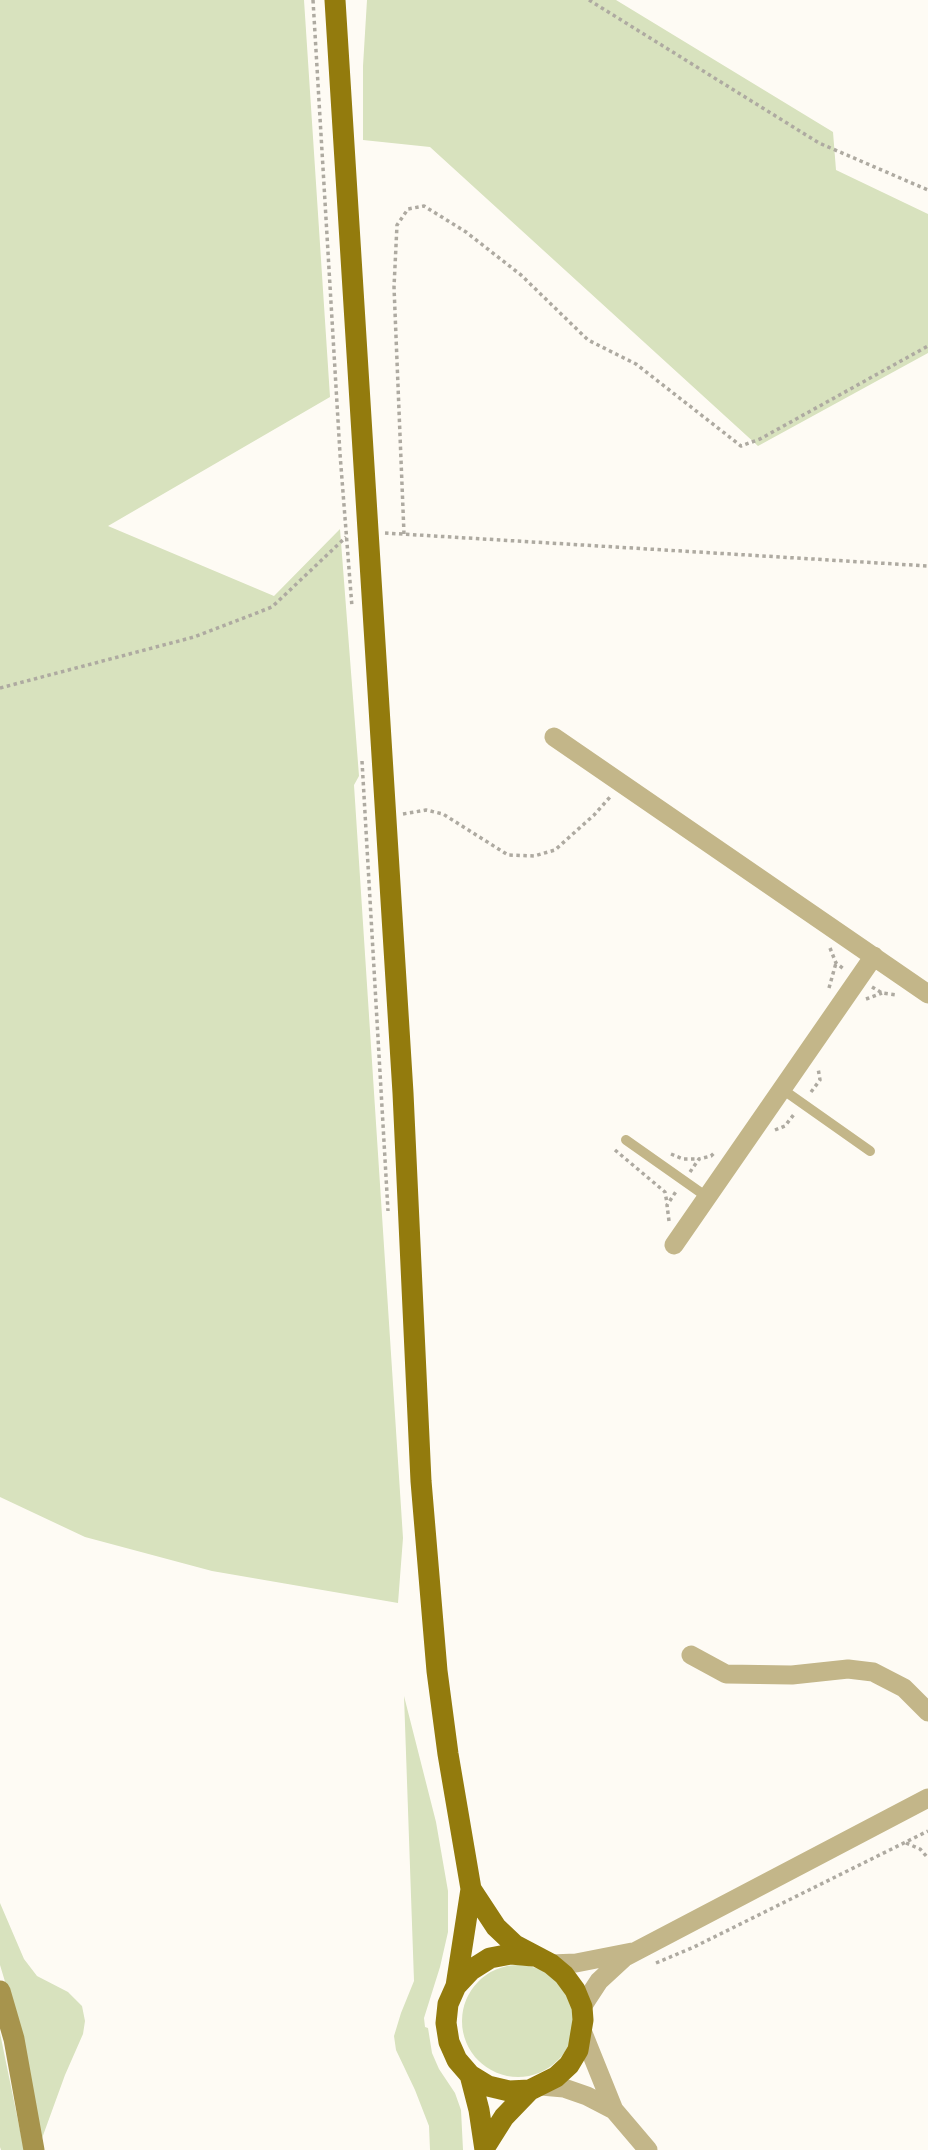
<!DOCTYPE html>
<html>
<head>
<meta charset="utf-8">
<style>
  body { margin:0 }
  canvas { display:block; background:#fefbf4 }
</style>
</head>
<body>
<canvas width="928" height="2150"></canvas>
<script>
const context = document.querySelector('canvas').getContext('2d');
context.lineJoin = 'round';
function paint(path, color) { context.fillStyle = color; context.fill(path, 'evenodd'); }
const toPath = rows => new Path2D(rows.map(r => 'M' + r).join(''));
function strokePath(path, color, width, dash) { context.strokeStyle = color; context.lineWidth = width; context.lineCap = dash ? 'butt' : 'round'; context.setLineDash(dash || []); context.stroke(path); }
paint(toPath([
  [0,0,304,0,330,397,108,526,274,596,340,529,359,776,354,785,403,1538,398,1603,212,1571,85,1537,0,1497],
  [367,0,616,0,833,132,836,170,928,214,928,353,758,446,430,147,363,140,363,66],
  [404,1696,436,1822,448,1891,448,1932,440,1967,424,2018,425,2027,428,2028,432,2053,439,2069,455,2093,461,2110,463,2150,430,2150,429,2126,415,2090,396,2050,394,2036,401,2013,414,1981],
  [0,1903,24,1959,37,1976,68,1992,82,2006,85,2021,83,2034,65,2075,41,2141,25,2048,0,1965],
  '462 2021a56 56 0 1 1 112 0a56 56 0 1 1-112 0Z',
  [0,2033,24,2150,1,2150,0,2147]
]), '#d8e2be');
strokePath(toPath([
  [313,0,340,454,352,607],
  [589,0,819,143,928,190],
  [385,533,928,566],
  [404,534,394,287,397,225,408,209,424,206,466,232,521,275,588,340,636,364,741,446,760,439,928,346],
  [0,688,194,637,272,607,346,537],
  [362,761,388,1211],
  [403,814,426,810,443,814,508,855,534,856,555,850,594,815,611,796],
  [830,948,836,963,845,970],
  [872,987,882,993,897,995],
  [829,988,836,963],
  [866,999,882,993],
  [811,1092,820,1080,818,1068],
  [775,1130,785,1126,795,1113],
  [615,1150,665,1192,667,1203],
  [671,1154,683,1159,699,1159],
  [690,1172,699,1159,711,1156,715,1152],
  [669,1221,667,1205,677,1190],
  [906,1843,920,1849,928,1858],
  [656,1963,694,1947,928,1831]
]), '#aeaaa1', 3.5, [3.5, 3.5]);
strokePath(toPath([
  [782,1089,870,1151],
  [626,1140,707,1197]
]), '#c3b689', 10);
strokePath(toPath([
  [554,737,928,994],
  [674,1245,874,956],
  [691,1655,726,1674,792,1675,848,1669,873,1672,904,1688,928,1712],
  [551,1964,576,1963,632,1952],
  [582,2007,599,1981,625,1957,928,1798],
  [583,2033,614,2110,648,2150],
  [541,2086,564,2088,587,2096,614,2110]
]), '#c3b689', 19);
strokePath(toPath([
  [0,1991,14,2039,34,2150]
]), '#a7944d', 21);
strokePath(toPath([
  [335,0,403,1093,421,1481,437,1671,448,1754,471,1889,496,1927,515,1945,551,1964,564,1975,575,1990,582,2007,583,2020,578,2050,569,2065,556,2077,530,2090,509,2091,488,2086,470,2075,457,2060,449,2042,446,2023,448,2004,456,1986,471,1970,490,1958,511,1954,533,1956],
  [456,1986,471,1889],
  [470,2075,479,2110,485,2150],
  [485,2147,504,2117,530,2090]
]), '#937b0d', 21);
</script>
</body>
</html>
